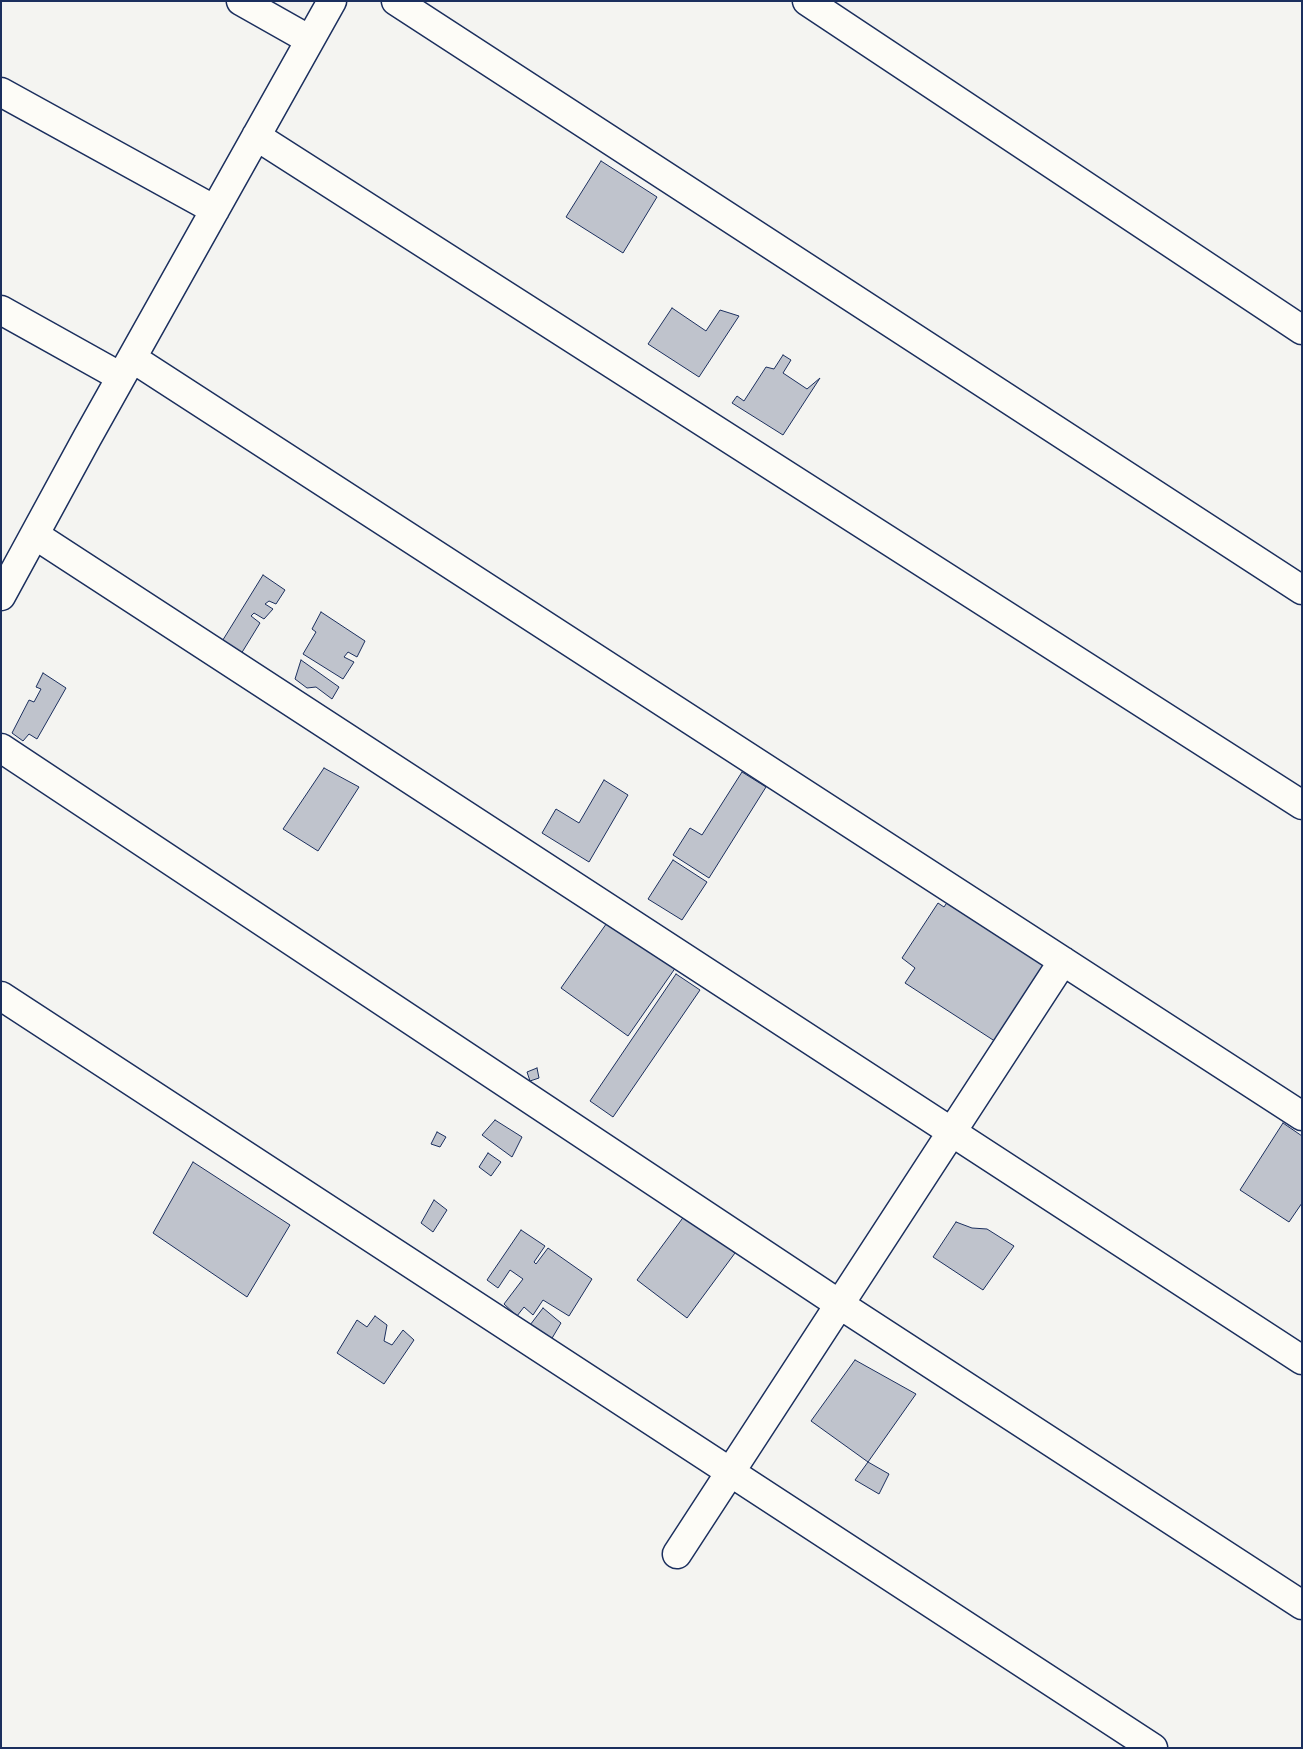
<!DOCTYPE html>
<html>
<head>
<meta charset="utf-8">
<style>
  body { margin:0 }
  #map { position:relative; width:1303px; height:1749px; overflow:hidden; background:#f4f4f1; font-family:Mali,sans-serif }
  canvas { display:block }
  .frame { position:absolute; inset:0; border:2px solid #1b2f5e; pointer-events:none }
</style>
</head>
<body>
<div id="map">
<canvas width="1303" height="1749"></canvas>
<div class="frame"></div>
</div>
<script>
const context = document.querySelector('canvas').getContext('2d');
context.lineJoin = 'round';
function paint(path, color) { context.fillStyle = color; context.fill(path, 'evenodd'); }
const toPath = rows => new Path2D(rows.map(r => 'M' + r).join(''));
function strokePath(path, color, width, dash) { context.strokeStyle = color; context.lineWidth = width; context.lineCap = dash ? 'butt' : 'round'; context.setLineDash(dash || []); context.stroke(path); }
const building = toPath([
  [601,161,657,197,623,253,566,217,601,161],
  [672,308,706,331,720,310,739,316,699,377,648,344,672,308],
  [783,355,791,360,783,373,807,389,820,378,783,435,732,403,737,396,744,401,766,367,774,369,783,355],
  [263,575,285,590,276,604,269,601,265,604,273,609,264,619,254,613,251,616,260,623,241,654,221,643,263,575],
  [321,612,365,641,357,657,348,652,344,657,354,662,343,679,303,654,316,632,312,629,321,612],
  [301,660,339,687,332,699,316,687,307,688,295,679,301,660],
  [43,673,66,688,37,739,29,734,23,741,12,733,29,700,34,702,41,689,36,687,43,673],
  [324,768,359,787,318,851,283,829,324,768],
  [742,772,766,787,709,878,673,855,690,828,702,835,742,772],
  [604,780,628,795,589,862,542,833,556,809,579,823,604,780],
  [673,860,707,882,682,920,648,899,673,860],
  [955,891,1063,962,1007,1049,905,983,915,968,902,958,938,903,944,907,955,891],
  [609,920,676,967,628,1036,561,988,609,920],
  [676,974,700,990,613,1117,590,1101,676,974],
  [537,1068,539,1078,530,1081,527,1072,537,1068],
  [495,1120,522,1137,512,1157,482,1135,495,1120],
  [1283,1123,1302,1136,1302,1203,1289,1222,1240,1190,1283,1123],
  [437,1132,446,1137,440,1147,431,1144,437,1132],
  [488,1153,501,1162,491,1176,479,1167,488,1153],
  [193,1162,290,1225,247,1297,153,1233,193,1162],
  [434,1200,447,1210,433,1232,421,1223,434,1200],
  [685,1215,735,1253,687,1318,637,1280,685,1215],
  [956,1222,972,1228,987,1229,1014,1246,983,1290,933,1257,956,1222],
  [521,1230,545,1246,534,1262,536,1264,548,1248,592,1279,569,1316,543,1300,533,1315,524,1307,517,1316,504,1304,523,1279,510,1270,498,1288,487,1280,521,1230],
  [543,1308,561,1323,548,1345,527,1329,543,1308],
  [375,1316,387,1325,384,1341,392,1345,403,1330,414,1340,384,1384,337,1353,357,1320,367,1327,375,1316],
  [855,1360,916,1394,868,1462,811,1421,855,1360],
  [868,1462,889,1474,879,1494,855,1480,868,1462]
]);
paint(building, '#bfc3cc');
strokePath(building, '#1b2f5e', 1);
const street = toPath([
  [241,1,310,40],
  [396,1,1302,590],
  [807,1,1302,330],
  [1,92,215,210],
  [256,136,1302,805],
  [1,310,121,377],
  [132,358,1302,1116],
  [35,535,1302,1360],
  [1,596,87,438,332,1],
  [1,748,839,1304,1302,1605],
  [1,996,1153,1748],
  [677,1554,1063,961]
]);
strokePath(street, '#1b2f5e', 31);
strokePath(street, '#fdfcf7', 28);
</script>
</body>
</html>
